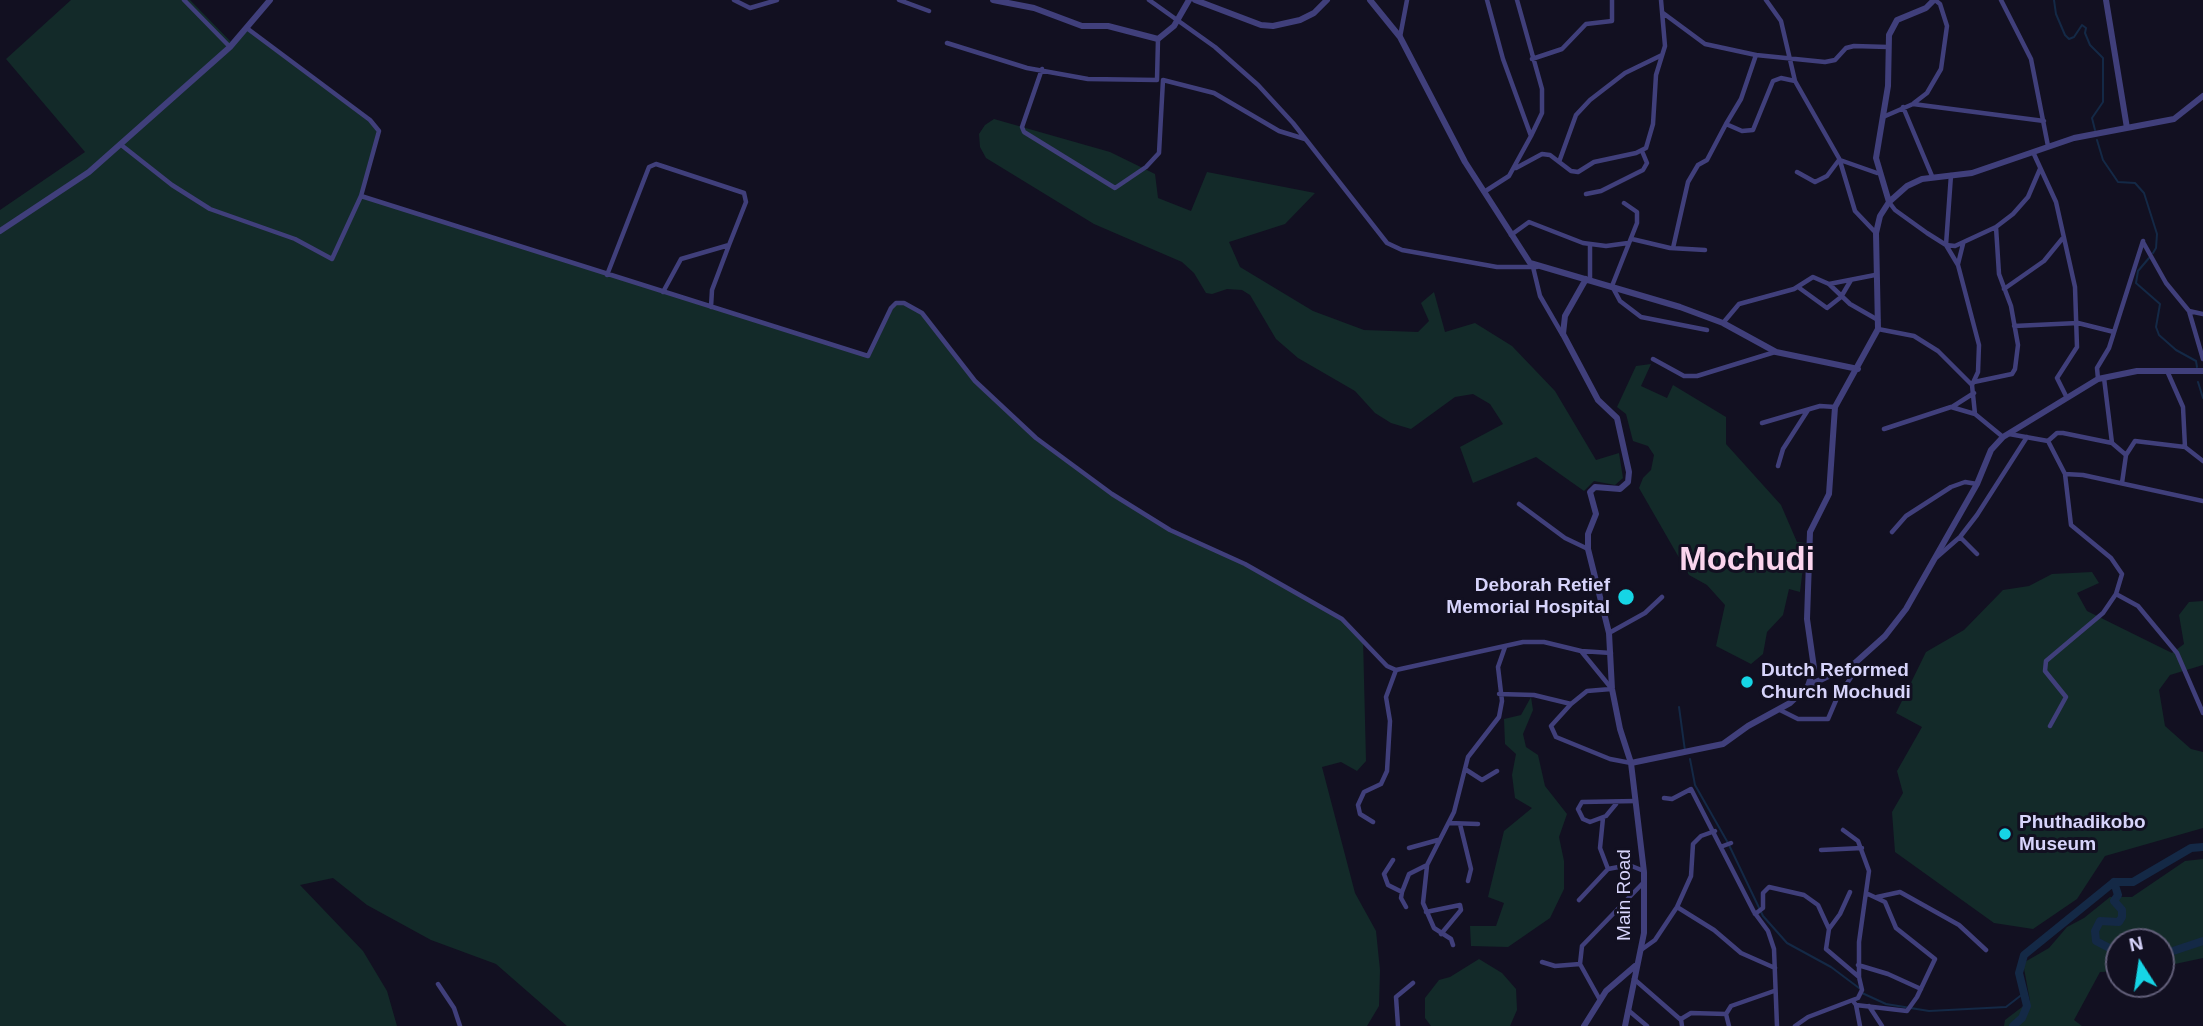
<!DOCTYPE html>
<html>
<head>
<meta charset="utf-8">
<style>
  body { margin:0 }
  #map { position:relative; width:2203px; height:1026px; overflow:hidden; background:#121021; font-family:Arial,sans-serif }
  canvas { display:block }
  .north { position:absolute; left:2105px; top:928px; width:70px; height:70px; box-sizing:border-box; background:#121021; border:2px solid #615e78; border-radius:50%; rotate:348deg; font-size:19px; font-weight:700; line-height:28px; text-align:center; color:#d7d4fb }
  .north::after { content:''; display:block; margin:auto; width:24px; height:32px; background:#16d5e5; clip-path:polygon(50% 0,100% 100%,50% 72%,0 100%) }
</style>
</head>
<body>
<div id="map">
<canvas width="2203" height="1026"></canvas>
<div class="north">N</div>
</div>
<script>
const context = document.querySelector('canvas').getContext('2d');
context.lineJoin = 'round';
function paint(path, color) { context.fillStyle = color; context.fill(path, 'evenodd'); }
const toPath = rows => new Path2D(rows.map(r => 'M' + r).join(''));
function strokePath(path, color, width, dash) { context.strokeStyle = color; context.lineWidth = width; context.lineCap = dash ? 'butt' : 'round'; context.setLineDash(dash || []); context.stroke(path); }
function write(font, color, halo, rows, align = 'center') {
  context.font = font + ' Arial,sans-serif'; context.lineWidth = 6; context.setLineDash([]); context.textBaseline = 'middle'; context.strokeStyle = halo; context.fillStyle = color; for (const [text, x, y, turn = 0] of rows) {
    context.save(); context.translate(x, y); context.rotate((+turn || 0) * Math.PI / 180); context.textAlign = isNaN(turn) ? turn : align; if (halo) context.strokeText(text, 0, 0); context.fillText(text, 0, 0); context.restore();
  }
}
paint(toPath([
  [71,0,190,0,233,44,248,29,369,120,379,131,361,195,868,356,896,303,904,303,922,313,970,376,1036,438,1082,472,1170,530,1245,565,1342,619,1363,638,1366,761,1357,771,1341,762,1322,767,1355,893,1376,931,1380,970,1379,1006,1367,1026,567,1026,496,964,431,940,367,905,333,878,300,885,363,951,387,991,397,1026,0,1026,0,210,85,152,6,59],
  [994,119,1110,152,1155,174,1158,198,1191,211,1207,172,1315,193,1285,224,1229,242,1240,267,1313,311,1364,330,1418,332,1429,321,1421,303,1434,292,1445,332,1475,323,1512,346,1555,391,1596,460,1619,453,1623,478,1615,485,1594,481,1584,491,1536,457,1473,483,1460,447,1503,424,1490,404,1473,394,1455,397,1411,429,1391,423,1375,413,1355,391,1298,358,1276,339,1250,295,1242,290,1227,289,1212,294,1206,293,1194,273,1182,262,1094,224,986,158,980,147,979,134,985,125],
  [1651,364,1641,386,1667,398,1673,385,1726,417,1726,444,1781,505,1797,542,1806,543,1800,592,1789,589,1783,615,1767,632,1763,654,1751,664,1716,646,1725,605,1707,585,1689,575,1639,488,1643,478,1651,470,1654,455,1648,446,1633,441,1626,414,1617,407,1636,366],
  [2092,572,2099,583,2077,593,2087,611,2172,653,2184,644,2179,615,2189,602,2203,601,2203,665,2170,675,2159,690,2165,726,2191,749,2203,752,2203,828,2105,856,2077,899,2033,929,1994,923,1895,852,1892,812,1903,793,1897,771,1922,727,1896,713,1926,652,1964,630,2003,590,2029,586,2052,574],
  [1531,697,1533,710,1523,734,1526,747,1538,755,1545,786,1567,814,1559,837,1564,861,1564,889,1550,918,1508,947,1471,946,1470,926,1496,926,1504,903,1488,897,1504,831,1532,808,1515,798,1512,775,1516,754,1505,744,1504,719,1521,715],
  [2203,859,2203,958,2161,967,2161,942,2119,942,2119,971,2100,972,2074,1020,2082,1026,2004,1026,2005,1020,2030,1001,2023,963,2049,948,2067,927,2084,918,2110,897,2132,897,2185,861],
  [1479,959,1502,973,1516,989,1517,1010,1510,1026,1431,1026,1425,1018,1425,998,1439,980,1450,977]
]), '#132a29');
strokePath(toPath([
  [2054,0,2056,14,2065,35,2069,39,2074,37,2082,25,2086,28,2085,33,2090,45,2103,58,2103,102,2092,118,2095,130],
  [2097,140,2103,160,2118,182,2135,183,2144,193,2157,234,2156,248,2153,253],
  [2149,258,2138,271,2136,283,2160,304,2156,327,2159,335,2176,350,2196,361,2197,367],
  [2198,382,2203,398],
  [1679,707,1685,751],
  [1690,759,1695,785,1728,843,1763,916,1787,943,1831,967,1859,988],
  [1862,993,1886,1004,1929,1011,2006,1007,2024,993]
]), '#142946', 2);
strokePath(toPath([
  [2114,882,2133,882,2191,848,2203,847],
  [2161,955,2203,941],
  [2013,1026,2022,1018,2027,1006,2019,973,2024,955,2114,882,2118,895,2114,901,2122,910,2122,917,2119,922,2100,921,2095,931,2096,941,2119,953]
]), '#142946', 8);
strokePath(toPath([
  [184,0,230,47],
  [734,0,750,8,777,0],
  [899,0,929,11],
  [1149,0,1215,47,1258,85,1293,123,1387,243,1402,250,1497,267,1537,267],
  [1517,0,1542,89,1542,113,1531,136],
  [1766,0,1781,21,1795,81,1840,160,1877,173],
  [2001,0,2031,59,2048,146],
  [1663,13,1705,44,1756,55,1825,62,1835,60,1846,48,1854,46,1888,47],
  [1400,37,1407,0],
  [947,43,1027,68,1088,79,1157,80,1158,39],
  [1756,55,1741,99,1726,124,1742,131,1753,130,1773,81,1781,78,1795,81],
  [1532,59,1562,49,1586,24,1612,21,1612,0],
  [1042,69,1022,127,1024,132,1115,188,1146,167,1159,153,1163,80],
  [1163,80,1214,93,1279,131,1305,139],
  [1914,103,1927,93,1941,69,1947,26,1940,4,1935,0],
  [1903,107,1932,176],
  [1883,117,1913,104,2044,121],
  [120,144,172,185,210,209,295,239,332,259,361,196,379,131,370,120,248,29],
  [2033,152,2056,202,2075,287,2077,347,2057,378,2066,396],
  [1840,161,1855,211,1876,233],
  [1559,162,1576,115,1590,100,1625,73,1662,55],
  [1516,168,1542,154,1550,155,1571,171,1578,172,1594,162,1636,153,1646,148,1653,124,1656,75,1665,46,1661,0],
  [1797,172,1815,182,1827,176,1839,160],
  [1951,175,1946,245,1958,265,1979,345,1978,372,1972,385],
  [1484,192,1509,176,1531,136,1503,59,1487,0],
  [1586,194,1601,191,1643,170,1647,163,1642,151],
  [361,196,868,356,891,308,896,303,904,303,922,313,975,381,1036,438,1112,494,1170,530,1245,564,1342,619,1387,666,1396,670,1523,642,1544,642,1581,651,1612,689],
  [1889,202,1895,210,1927,233,1946,245,1955,246,1996,227,2013,214,2028,197,2040,169],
  [1624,203,1637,212,1637,223,1612,286,1620,301,1641,317,1707,330],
  [1511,235,1529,222,1583,243,1606,246,1628,243],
  [1632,239,1670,248,1705,250],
  [2143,242,2166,283,2189,311,2203,359],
  [1673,248,1688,182,1698,165,1707,160,1726,124],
  [1958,264,1963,244],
  [1533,267,1540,296,1562,334],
  [607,275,649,167,656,164,744,193,746,202,729,245,681,259,663,292],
  [1590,280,1590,244],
  [1829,284,1875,275],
  [1798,287,1827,308,1841,297,1851,280],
  [2004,289,2044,261,2062,239],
  [711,307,712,290,729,245],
  [2189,311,2203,314],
  [1723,323,1739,304,1794,289,1813,277,1829,284,1850,304,1878,320],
  [2014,326,2078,323,2114,332],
  [1878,329,1914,336,1938,351,1972,385,1975,414,2003,437],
  [1653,359,1684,376,1697,376,1775,352],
  [2168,373,2183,407,2185,447,2203,461],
  [2104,378,2112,443],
  [2098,379,2097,368,2109,348,2143,241],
  [1974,382,2012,374,2015,369,2018,345,2011,306,1999,274,1996,227],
  [1952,407,1974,393],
  [1762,423,1820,406,1835,407],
  [1884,429,1951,407,1975,414],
  [2009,434,2048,441,2065,474,2071,525,2111,558,2122,574,2116,594,2103,613,2046,661,2045,671,2066,697,2050,726],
  [2048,441,2057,433,2063,433,2112,443,2126,455],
  [1778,466,1783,449,1808,410],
  [2065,474,2083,475,2203,501],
  [2122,483,2126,455,2135,441,2185,447],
  [1519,504,1565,538,1588,549],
  [1892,532,1906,516,1951,487,1965,482,1977,484],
  [1960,537,1977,554],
  [1937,557,1960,537,1977,515,2027,437],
  [2116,594,2138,606,2177,653,2203,713],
  [1609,633,1645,613,1662,597],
  [1581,651,1611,653],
  [1499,694,1534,695,1571,704,1587,691,1611,689],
  [1571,704,1551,726,1556,737,1610,759,1631,763],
  [1780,710,1798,719,1828,719,1837,698,1854,673,1855,663],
  [1465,769,1482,780,1497,771],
  [1664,798,1672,799,1691,789,1754,912,1768,931,1774,949,1777,1026],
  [1616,804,1606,816,1590,822,1583,819,1578,809,1582,802,1636,801],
  [1603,818,1600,848,1608,869],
  [1373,822,1360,814,1358,805,1364,792,1381,784,1387,771,1390,721,1386,697,1396,670],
  [1449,823,1478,824],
  [1460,824,1471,869,1468,881],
  [1843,830,1858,841,1869,871,1859,942,1859,977],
  [1723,846,1731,843],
  [1409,848,1438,840],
  [1821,850,1862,848],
  [1393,860,1384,874,1388,885,1402,892,1409,874,1427,865,1454,812,1468,757,1499,717,1502,701,1498,667,1505,647],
  [1427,866,1423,903,1434,928,1451,939,1453,945],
  [1402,892,1401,898,1406,907],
  [1877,897,1900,892,1959,925,1986,950],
  [1579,900,1608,869,1629,865,1644,871],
  [1677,907,1714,930,1741,953,1775,968],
  [1426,912,1460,905,1461,910,1441,934],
  [1755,914,1763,908,1763,893,1769,887,1804,895,1818,905,1829,929,1826,949,1859,977,1862,990,1858,998,1808,1017,1795,1026],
  [1829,929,1840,914,1850,892],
  [1641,950,1655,940,1677,907,1691,876,1693,844,1701,836,1715,831],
  [1542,962,1555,966,1580,964,1600,1000],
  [1580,964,1582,946,1644,882],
  [1858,965,1888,974,1921,989],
  [1634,979,1681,1020],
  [438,984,454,1008,460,1026],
  [1853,1001,1856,1005,1907,1011,1917,997,1935,959,1896,928,1885,902,1868,894],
  [1856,1005,1860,1026],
  [1869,1006,1882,1026],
  [1628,1010,1647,1026],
  [1398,1026,1396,997,1413,983],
  [1682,1026,1681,1019,1691,1013,1726,1014],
  [1729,1026,1726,1014,1731,1006,1774,991]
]), '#403f7b', 4.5);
strokePath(toPath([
  [993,0,1034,8,1082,26,1108,26,1158,39,1174,26,1189,0],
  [1195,0,1261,25,1273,26,1300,20,1314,13,1327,0],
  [1370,0,1400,37,1465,162,1530,263,1680,307,1723,323,1776,352,1858,369],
  [2106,0,2127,128],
  [1889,202,1876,158,1888,86,1889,35,1897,20,1926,8,1934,0],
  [0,231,89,172,230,47,270,0],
  [1586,279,1565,316,1563,334,1598,400,1617,418,1629,472,1628,482,1620,489,1595,487,1590,492,1596,514,1588,534,1588,549,1609,633,1612,689,1620,729,1631,763,1644,872,1644,933,1625,1026],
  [1808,686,1855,663,1885,636,1906,609,1977,484,1991,450,2003,437,2098,379,2137,371,2203,371],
  [1631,763,1723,744,1748,726,1790,703,1808,686,1814,668,1807,619,1810,532,1829,494,1835,407,1878,329,1876,233,1880,216,1889,202,1907,186,1922,179,1972,173,2074,138,2174,119,2203,96],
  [1584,1026,1606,991,1635,966]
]), '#403f7b', 6);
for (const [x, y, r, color] of [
  [1626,597,9,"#16d5e5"],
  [1747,682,7,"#16d5e5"],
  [2005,834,7,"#16d5e5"]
]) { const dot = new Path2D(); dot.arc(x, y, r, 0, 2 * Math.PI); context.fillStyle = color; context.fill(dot); strokePath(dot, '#121021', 2.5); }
write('bold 19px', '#d7d4fb', '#121021', [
  ["Deborah Retief",1610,586,"right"],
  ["Memorial Hospital",1610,608,"right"],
  ["Dutch Reformed",1761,671],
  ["Church Mochudi",1761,693],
  ["Phuthadikobo",2019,823],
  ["Museum",2019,845]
], 'left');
write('19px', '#d7d4fb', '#121021', [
  ["Main Road",1625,895,-90]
]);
write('bold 33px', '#fbd5ee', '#121021', [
  ["Mochudi",1747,561]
]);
</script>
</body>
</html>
